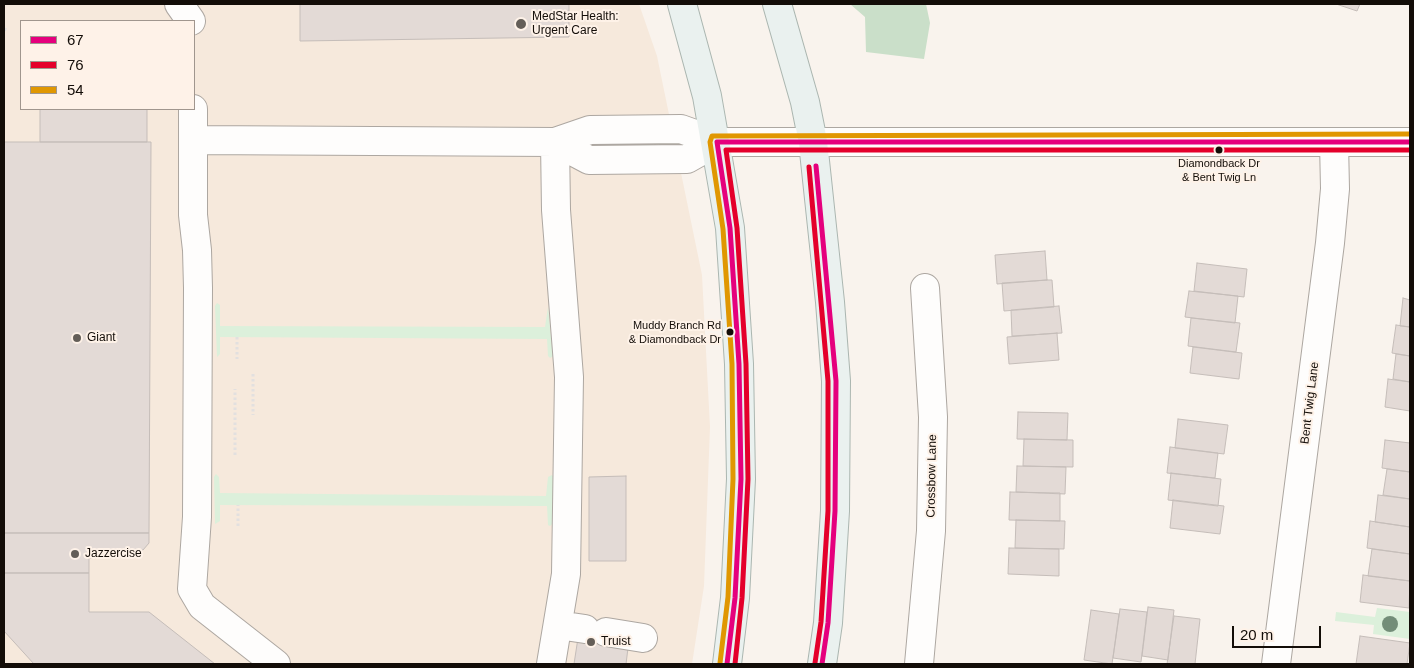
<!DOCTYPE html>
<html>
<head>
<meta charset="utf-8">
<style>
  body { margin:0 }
  #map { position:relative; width:1414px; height:668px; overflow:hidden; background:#f9f3ed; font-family:Helvetica,sans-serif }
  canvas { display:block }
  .frame { position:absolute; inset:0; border:5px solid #130d08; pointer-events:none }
  .legend { position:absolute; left:20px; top:20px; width:175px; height:90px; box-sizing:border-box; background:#fef2e8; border:1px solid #a0968e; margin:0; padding:6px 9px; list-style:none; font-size:15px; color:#130d08 }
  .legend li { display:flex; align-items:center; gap:10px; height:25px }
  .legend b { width:25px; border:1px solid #a0968e }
  .scale { position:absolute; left:1232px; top:626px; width:89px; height:22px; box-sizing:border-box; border:2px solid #130d08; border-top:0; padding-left:6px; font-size:15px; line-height:18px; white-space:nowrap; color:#130d08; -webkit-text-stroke:4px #fef2e8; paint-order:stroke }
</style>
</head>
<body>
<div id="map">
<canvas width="1414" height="668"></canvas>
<div class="frame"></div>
<ul class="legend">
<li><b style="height:6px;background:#e5007d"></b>67</li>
<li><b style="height:6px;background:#e4002b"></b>76</li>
<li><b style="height:6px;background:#e09701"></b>54</li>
</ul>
<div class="scale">20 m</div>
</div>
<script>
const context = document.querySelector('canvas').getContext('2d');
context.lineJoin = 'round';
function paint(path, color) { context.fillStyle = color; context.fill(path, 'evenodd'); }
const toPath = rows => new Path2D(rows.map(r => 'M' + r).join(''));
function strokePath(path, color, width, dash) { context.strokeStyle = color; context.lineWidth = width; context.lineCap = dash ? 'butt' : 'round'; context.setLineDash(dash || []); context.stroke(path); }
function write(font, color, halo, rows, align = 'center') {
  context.font = font + ' Helvetica,sans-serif'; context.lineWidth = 4; context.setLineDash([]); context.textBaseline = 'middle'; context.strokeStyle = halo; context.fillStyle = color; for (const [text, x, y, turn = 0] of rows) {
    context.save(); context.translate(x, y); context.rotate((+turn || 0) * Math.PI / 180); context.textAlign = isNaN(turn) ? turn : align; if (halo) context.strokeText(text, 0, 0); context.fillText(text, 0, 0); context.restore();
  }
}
paint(toPath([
  [4,4,639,4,657,56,702,275,710,427,704,586,692,664,4,664],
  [21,21,194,21,194,109,21,109]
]), '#f6e9dc');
paint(toPath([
  [217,303,220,305,220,326,545,327,548,307,553,356,550,358,548,356,547,339,220,337,220,354,217,357,215,306],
  [216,474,219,477,220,493,546,496,548,477,552,475,554,478,553,523,550,526,548,525,547,506,220,505,220,521,215,524,214,477],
  [1377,608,1410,612,1410,639,1373,634,1374,625,1335,621,1336,612,1375,617]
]), '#dcf0db');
paint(toPath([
  [850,4,926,4,930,23,924,59,866,52,865,17]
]), '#cadfc9');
const building = toPath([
  [300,4,569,4,569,37,300,41,300,4],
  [1336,4,1360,4,1357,11,1336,4],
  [40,109,147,109,147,142,40,142,40,109],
  [4,142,151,142,149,533,4,533,4,142],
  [1045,251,1047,280,997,284,995,255,1045,251],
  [1197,263,1247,269,1244,297,1194,291,1197,263],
  [1047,280,1052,280,1054,307,1004,311,1002,283,1047,280],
  [1189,291,1238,296,1235,323,1185,317,1189,291],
  [1403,298,1410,300,1410,327,1400,326,1403,298],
  [1059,306,1062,333,1012,336,1011,310,1059,306],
  [1191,318,1240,323,1236,352,1188,346,1191,318],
  [1396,325,1410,327,1410,356,1392,353,1396,325],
  [1057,333,1059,360,1009,364,1007,337,1057,333],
  [1193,347,1242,353,1239,379,1190,373,1193,347],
  [1396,354,1410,356,1410,382,1393,379,1396,354],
  [1388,379,1410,382,1410,411,1385,407,1388,379],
  [1018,412,1068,413,1067,440,1017,439,1018,412],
  [1178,419,1228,425,1224,454,1175,448,1178,419],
  [1024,439,1073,440,1073,467,1023,466,1024,439],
  [1385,440,1410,443,1410,472,1382,468,1385,440],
  [1170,447,1218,453,1215,478,1167,473,1170,447],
  [1017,466,1066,467,1065,494,1016,492,1017,466],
  [1387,469,1410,472,1410,499,1383,495,1387,469],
  [1171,473,1221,479,1218,506,1168,500,1171,473],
  [626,476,626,561,589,561,589,477,626,476],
  [1010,492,1060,493,1060,521,1009,520,1010,492],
  [1378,495,1410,499,1410,527,1375,522,1378,495],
  [1173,500,1224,506,1220,534,1170,528,1173,500],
  [1016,520,1065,521,1064,549,1015,548,1016,520],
  [1370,521,1410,527,1410,554,1367,548,1370,521],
  [4,533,149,533,149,543,143,550,127,551,119,558,89,558,89,573,4,573,4,533],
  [1009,548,1059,549,1059,576,1008,574,1009,548],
  [1372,549,1410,554,1410,581,1368,576,1372,549],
  [4,573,89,573,89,612,149,612,215,664,34,664,4,631,4,573],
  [1363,575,1410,581,1409,608,1360,602,1363,575],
  [1148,607,1174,610,1168,660,1142,656,1148,607],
  [1120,609,1147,612,1141,662,1113,658,1120,609],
  [1091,610,1119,614,1112,664,1084,660,1091,610],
  [1174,616,1200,619,1195,664,1167,664,1174,616],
  [586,620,607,624,628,648,626,664,574,664,578,638,586,620],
  [1360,636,1410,643,1407,664,1356,664,1360,636]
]);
paint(building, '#e3dad6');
strokePath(building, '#c5bdb9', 1);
const minor = toPath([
  [179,4,191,21],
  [193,109,193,140],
  [555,142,589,160,687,159,717,142],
  [558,625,585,629],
  [606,632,643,638],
  [276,664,202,606,192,589,197,517,198,288,197,250,193,215,193,140,555,142,590,130,681,129,717,142,1410,142],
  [551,664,566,574,569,377,556,210,555,142],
  [919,664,931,531,933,417,925,288],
  [1276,664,1330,243,1335,189,1334,142]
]);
const major = toPath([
  [682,4,707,96,730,228,739,364,741,479,735,598,727,664],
  [777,4,805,102,813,142,830,302,836,381,835,511,828,623,822,664]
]);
strokePath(minor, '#ada7a1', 30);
strokePath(major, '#abb6b0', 30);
strokePath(toPath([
  [4,29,7,30],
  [237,337,237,359],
  [253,374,253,415],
  [235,455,235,389],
  [238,526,238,505]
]), '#e2e0df', 3, [2.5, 2.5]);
strokePath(minor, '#fefdfc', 28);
strokePath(major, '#eaf1ef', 28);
strokePath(toPath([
  [816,166,836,381,835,511,828,623,822,664],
  [727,664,735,598,741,479,739,364,730,228,717,142,1410,142]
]), '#e5007d', 5);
strokePath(toPath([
  [809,167,828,381,828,511,821,622,815,663],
  [735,664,742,598,748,479,746,364,737,228,726,150,1410,150]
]), '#e4002b', 5);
strokePath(toPath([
  [720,663,728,597,733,479,732,364,723,229,710,142,712,136,1410,134]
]), '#e09701', 5);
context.fillStyle = '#738d78';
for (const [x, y] of [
  [1390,624]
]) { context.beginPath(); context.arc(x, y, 8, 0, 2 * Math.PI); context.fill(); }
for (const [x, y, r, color] of [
  [521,24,6,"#645e58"],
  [1219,150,4.5,"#130d08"],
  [730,332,4.5,"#130d08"],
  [77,338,5,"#645e58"],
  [75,554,5,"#645e58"],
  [591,642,5,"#645e58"]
]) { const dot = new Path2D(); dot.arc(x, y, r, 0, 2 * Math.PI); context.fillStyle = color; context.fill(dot); strokePath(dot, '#fef2e8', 2); }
write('11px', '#130d08', '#fef2e8', [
  ["Diamondback Dr",1219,164],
  ["& Bent Twig Ln",1219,178],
  ["Muddy Branch Rd",721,326,"right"],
  ["& Diamondback Dr",721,340,"right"]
]);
write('12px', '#130d08', '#fef2e8', [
  ["MedStar Health:",532,17],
  ["Urgent Care",532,31],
  ["Giant",87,338],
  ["Jazzercise",85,554],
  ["Truist",601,642]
], 'left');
write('12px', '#130d08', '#fef2e8', [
  ["Bent Twig Lane",1310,403,-83],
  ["Crossbow Lane",932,476,-89]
]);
</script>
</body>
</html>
